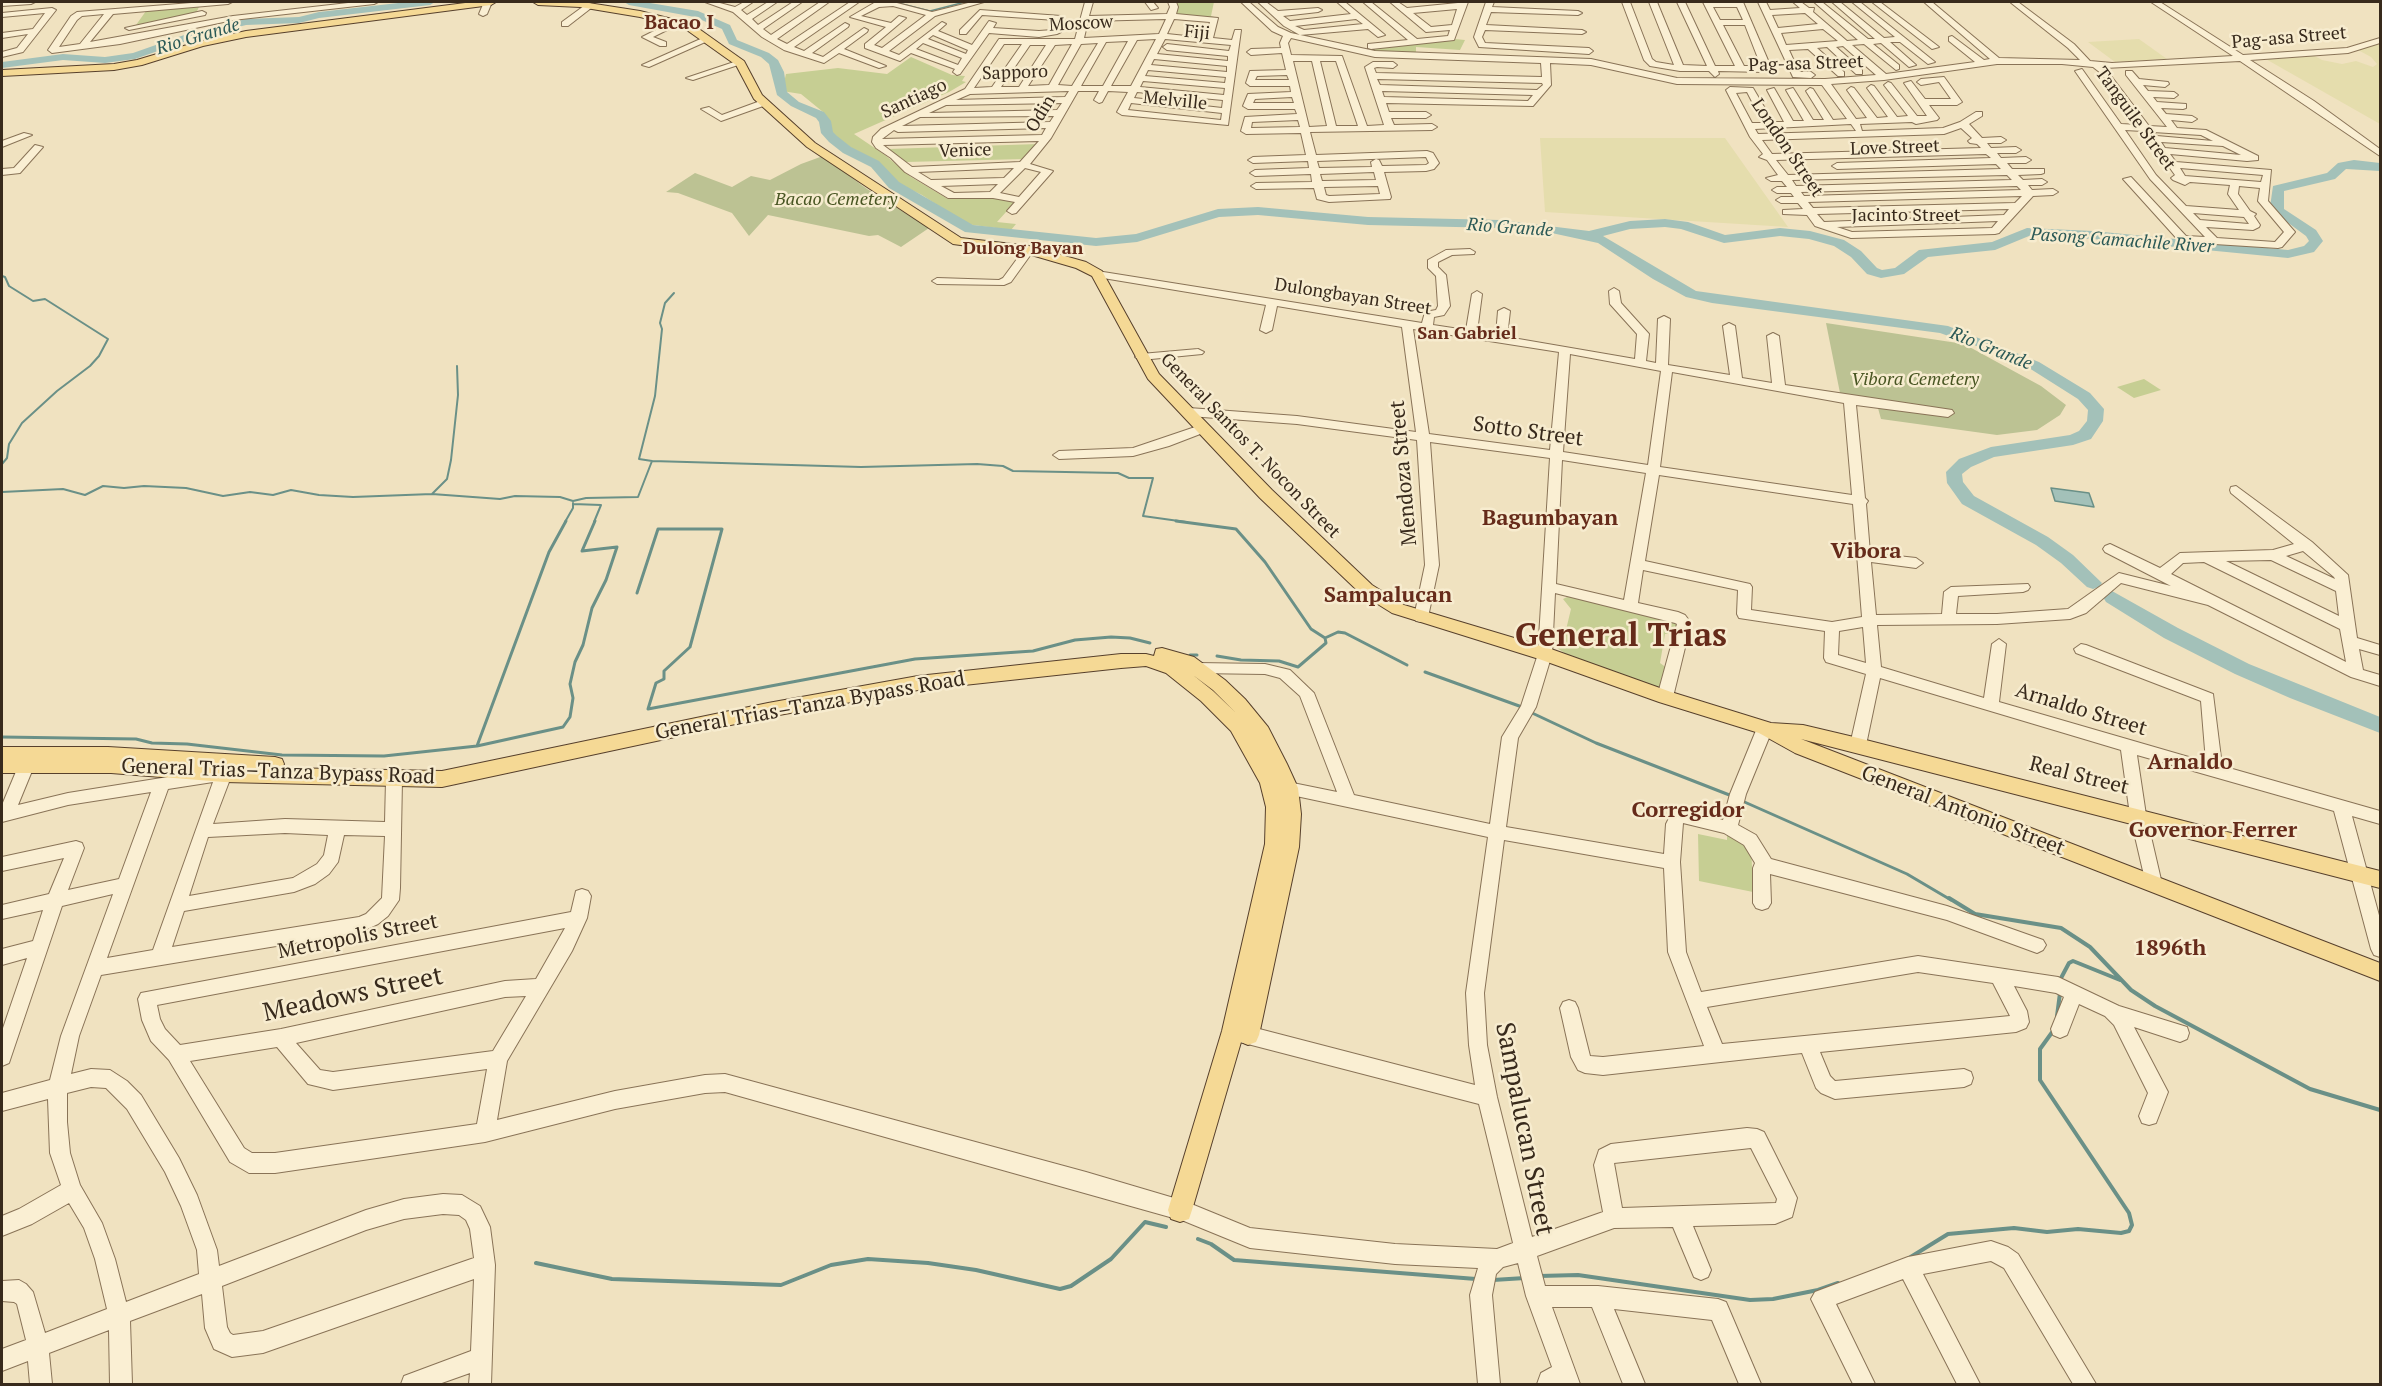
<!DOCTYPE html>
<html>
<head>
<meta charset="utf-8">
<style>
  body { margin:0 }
  #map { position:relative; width:2382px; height:1386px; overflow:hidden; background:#f0e2c0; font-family:"PT Serif",serif }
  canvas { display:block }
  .frame { position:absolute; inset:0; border:3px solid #382a1c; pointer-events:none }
</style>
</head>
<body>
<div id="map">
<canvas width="2382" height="1386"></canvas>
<div class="frame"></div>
</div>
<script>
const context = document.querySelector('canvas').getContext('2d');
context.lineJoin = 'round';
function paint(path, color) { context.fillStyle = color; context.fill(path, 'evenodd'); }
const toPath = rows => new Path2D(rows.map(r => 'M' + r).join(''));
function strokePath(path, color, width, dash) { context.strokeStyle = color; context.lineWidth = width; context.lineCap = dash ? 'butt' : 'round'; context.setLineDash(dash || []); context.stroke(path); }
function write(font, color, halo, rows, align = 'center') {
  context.font = font + ' "PT Serif",serif'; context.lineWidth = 5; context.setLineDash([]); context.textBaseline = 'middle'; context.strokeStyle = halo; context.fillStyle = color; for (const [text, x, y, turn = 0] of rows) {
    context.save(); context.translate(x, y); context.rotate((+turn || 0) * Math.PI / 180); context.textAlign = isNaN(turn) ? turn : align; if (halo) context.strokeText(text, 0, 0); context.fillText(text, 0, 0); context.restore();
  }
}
paint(toPath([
  [2139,39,2167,59,2115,62,2088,42],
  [2380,42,2380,124,2264,58,2313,55,2322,60,2342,64,2356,61,2373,67,2377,64,2371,57,2358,50],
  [1540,138,1725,138,1788,227,1545,212]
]), '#e5ddad');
paint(toPath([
  [1175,2,1214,2,1211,16,1217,18,1217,20,1175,15],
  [199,7,196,13,136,25,146,11],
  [1455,39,1465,40,1460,50,1416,47,1416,55,1372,52,1375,48],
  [911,57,952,75,965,76,962,81,966,82,949,92,854,134,885,155,911,177,948,199,995,197,1016,201,997,222,1016,224,1011,230,966,224,922,195,899,184,878,162,860,154,832,134,831,126,823,112,801,94,782,91,786,74,838,68,887,74],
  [1038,144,1025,159,906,162,888,149],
  [2144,379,2161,390,2134,398,2117,387],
  [1569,596,1676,621,1678,634,1665,634,1660,663,1671,671,1664,686,1657,687,1566,654,1557,648,1554,639,1564,638,1571,609,1563,599],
  [1727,831,1751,843,1753,892,1699,881,1698,834,1727,840]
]), '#c6ce93');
paint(toPath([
  [823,156,867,189,929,228,901,247,878,235,869,236,768,215,749,236,732,213,678,193,666,192,695,173,732,187,751,176,770,180,801,164],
  [1826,323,1964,344,2041,386,2066,405,2060,415,2037,430,1997,435,1881,419,1876,401,1840,393]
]), '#bcc293');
const water = toPath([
  [2051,488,2089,493,2094,507,2055,501,2051,488]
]);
paint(water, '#a3c1b9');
strokePath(water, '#6a9087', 1.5);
strokePath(toPath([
  [870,2,894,2,930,11,965,2]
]), '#6a9087', 1.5);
strokePath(toPath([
  [2,276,5,277,9,286,33,301,45,299,108,339,99,356,90,366,57,391,22,423,9,444,7,458,2,464],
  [652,461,639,459,655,396,662,329,660,323,665,303,674,293],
  [2,492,63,489,85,495,103,486,124,488,144,486,186,488,223,496,250,492,273,495,291,490,319,495,353,497,432,494,500,499,515,496,560,497,573,501,586,498,638,497,652,461,861,467,977,464,1003,466,1013,471,1118,473,1129,478,1153,478,1143,516,1186,522],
  [432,494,447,479,451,460,458,395,457,366],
  [573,504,601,505,594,522],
  [565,522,573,508,573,503]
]), '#6a9087', 2);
strokePath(toPath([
  [1176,521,1236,529,1265,562,1311,629,1325,638,1326,643,1298,667,1279,661,1241,660,1217,656],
  [637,593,658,529,722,529,690,647,664,671,664,679,656,683,648,709,915,659,1033,651,1075,640,1111,637,1130,638,1150,643],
  [1325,638,1338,632,1345,633,1407,665],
  [1190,655,1197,655],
  [1425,672,1522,707],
  [1530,712,1596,743,1732,796],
  [2,737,136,739,152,743,187,744,282,755,384,756,477,746,563,727,570,717,573,698,570,684,575,662,583,645,592,608,606,580,617,547,582,551,595,521],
  [477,746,549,552,566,521],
  [1740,800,1907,874,1951,900]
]), '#6a9087', 3);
strokePath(toPath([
  [1949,898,1975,914,2061,928,2090,947,2131,990,2155,1006,2310,1089,2380,1110],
  [2060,980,2069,963,2073,961,2120,980],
  [2057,1016,2060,993],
  [1198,1239,1211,1244,1234,1260,1476,1279],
  [1909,1258,1948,1234,2014,1228,2047,1232,2078,1229,2121,1233,2129,1231,2132,1225,2129,1213,2040,1080,2040,1049,2053,1031],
  [536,1263,612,1279,781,1285,831,1265,868,1259,928,1263,976,1270,1060,1289,1071,1286,1111,1259,1145,1222,1166,1227],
  [1539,1276,1578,1275,1750,1300,1773,1299,1818,1290,1838,1283],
  [1493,1280,1525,1278]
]), '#6a9087', 4);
paint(toPath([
  [407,2,435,2,430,5,319,18,299,23,246,25,195,38,135,59,105,63,63,60,2,68,2,62,63,54,105,57,133,53,187,34,246,19,299,17,319,12,407,2],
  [624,2,644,2,698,11,730,25,737,40,769,53,778,60,784,72,787,92,799,102,824,112,831,121,833,132,837,136,851,147,879,161,899,182,973,225,1096,238,1136,234,1218,209,1258,207,1368,217,1500,220,1589,231,1630,221,1665,219,1688,222,1725,235,1780,228,1810,231,1844,240,1861,251,1877,268,1882,270,1895,268,1919,250,1992,242,2027,228,2093,231,2288,250,2304,246,2309,241,2306,236,2272,211,2270,207,2273,186,2327,173,2338,163,2354,160,2380,163,2380,171,2346,169,2335,179,2284,191,2284,209,2316,230,2323,241,2314,252,2288,258,2093,239,2029,236,1995,250,1928,257,1904,274,1881,278,1867,274,1851,257,1834,246,1809,239,1780,236,1724,243,1681,229,1665,227,1630,229,1603,236,1696,291,1948,326,2039,362,2090,393,2104,409,2103,421,2091,439,2073,445,1994,457,1971,467,1962,474,1963,482,1974,496,2048,537,2073,555,2102,583,2099,587,2093,589,2087,587,2061,563,2036,545,1962,504,1947,483,1946,472,1959,459,1991,447,2070,435,2079,431,2087,421,2088,410,2078,399,2029,368,1988,350,1940,333,1712,303,1686,297,1653,279,1598,243,1547,232,1500,228,1368,225,1258,215,1219,217,1137,242,1096,246,965,232,889,188,871,167,843,153,829,142,821,133,819,122,816,118,791,106,777,95,769,64,761,57,729,44,722,29,695,17,629,5,624,2],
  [2112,591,2178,628,2249,664,2380,717,2380,733,2290,698,2235,674,2164,638,2106,602,2103,597,2106,592,2112,591]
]), '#a3c1b9');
const minor = toPath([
  [2,2,35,2,31,4,2,6,2,2],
  [204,2,232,2,228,4,113,14,90,42,233,16,357,2,378,2,374,4,233,20,120,44,52,53,48,50,71,16,77,12,204,2],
  [104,14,80,44,59,47,77,20,82,16,104,14],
  [484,2,492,2,487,14,483,16,479,14,484,2],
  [705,2,716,2,735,7,744,2,753,2,741,10,747,15,768,2,777,2,752,19,758,25,793,2,802,2,763,29,771,35,820,2,829,2,777,39,787,44,850,2,859,2,794,47,804,51,845,23,849,25,848,27,812,53,823,57,864,28,868,30,867,32,844,49,886,66,879,68,839,53,824,63,784,50,762,37,733,12,705,2],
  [893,2,932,12,972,2,984,2,935,16,889,51,899,55,942,22,946,24,938,31,972,45,989,21,996,23,993,28,1039,31,1053,30,1056,20,982,15,966,34,960,34,960,30,980,10,1061,16,1065,18,1061,32,1057,34,1039,37,989,33,960,74,957,75,953,72,955,69,911,53,900,61,865,48,865,44,886,27,850,17,874,3,893,2],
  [893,6,926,15,882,48,874,45,906,18,899,16,891,23,861,16,879,7,893,6],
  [933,35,968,50,966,54,928,39,933,35],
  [923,43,962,58,958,65,916,49,923,43],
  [1085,2,1093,2,1089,16,1167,14,1170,7,1168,2,1176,2,1178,7,1176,14,1218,18,1213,38,1232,40,1235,30,1241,30,1228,125,1122,115,1117,112,1128,92,1108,91,1102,102,1099,103,1094,100,1099,91,1078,91,1051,138,1030,164,1053,171,1016,213,1012,214,1007,211,1015,202,993,198,948,198,905,172,891,158,876,148,872,142,873,137,881,129,965,89,999,39,1075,39,1085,2],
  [1166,19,1159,34,1084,38,1088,21,1166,19],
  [1174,19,1210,22,1205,38,1167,34,1174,19],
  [1156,39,1131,86,1111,86,1137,40,1156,39],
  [1165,39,1231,45,1229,51,1167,44,1163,47,1167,50,1228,56,1228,61,1157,54,1165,39],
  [1128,41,1103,86,1081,86,1106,42,1128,41],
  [1098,43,1072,86,1058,85,1081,44,1098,43],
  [1004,44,1022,44,992,87,974,88,1004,44],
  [1072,44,1049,85,1028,86,1055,45,1072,44],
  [1030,45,1046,45,1019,87,1001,87,1030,45],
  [1154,59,1227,66,1227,72,1151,65,1154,59],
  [1148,70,1226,77,1225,83,1145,76,1148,70],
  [1143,81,1225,88,1224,95,1140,87,1143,81],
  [1069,91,1065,97,956,100,970,94,1069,91],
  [1137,92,1223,100,1222,108,1134,98,1137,92],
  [1062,103,1057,110,929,113,946,105,1062,103],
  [1131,103,1222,113,1221,120,1128,110,1131,103],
  [1054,116,1050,122,902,126,920,117,1054,116],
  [1046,128,1042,135,882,139,894,130,898,132,1046,128],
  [1039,141,1020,162,912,167,883,145,1039,141],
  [1014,168,1004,178,931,180,918,172,1014,168],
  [1025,168,1041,172,1019,197,1000,193,1025,168],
  [998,184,990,192,954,193,941,186,998,184],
  [1145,2,1153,2,1158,8,1151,10,1145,2],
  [1241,2,1249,2,1278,27,1291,33,1375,51,1591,59,1677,78,1825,79,1876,75,1843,46,1836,47,1862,70,1862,74,1856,74,1827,47,1817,48,1844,72,1844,76,1838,76,1808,49,1789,50,1799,72,1811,72,1815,75,1811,78,1793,77,1758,2,1766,2,1770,10,1800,8,1793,2,1801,2,1809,8,1814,8,1813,12,1847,41,1858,40,1814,2,1822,2,1868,39,1875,39,1832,2,1840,2,1884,38,1895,37,1852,2,1860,2,1935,62,1928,64,1900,42,1890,42,1916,65,1909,67,1881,43,1873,44,1899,65,1899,69,1896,70,1864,44,1852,45,1886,74,1975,62,1949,41,1949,37,1952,36,1984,60,1990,59,1924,2,1932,2,1999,58,2080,60,2068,48,2010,2,2018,2,2074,44,2090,61,2112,63,2233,56,2151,2,2160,2,2243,55,2347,48,2380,38,2380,43,2348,53,2250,60,2314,101,2380,149,2380,156,2240,61,2105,68,2149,126,2167,127,2126,75,2126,71,2132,71,2139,79,2168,82,2169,84,2165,87,2143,85,2148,91,2174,92,2178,95,2174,98,2153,97,2157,102,2186,104,2186,108,2183,109,2161,108,2166,114,2192,116,2197,119,2192,122,2171,120,2177,128,2206,130,2258,156,2258,160,2247,161,2170,154,2176,162,2271,170,2268,201,2295,232,2282,247,2278,248,2183,242,2179,241,2123,179,2131,177,2186,236,2205,237,2150,179,2075,71,2082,69,2121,124,2139,125,2102,74,2093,67,2062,64,1997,64,1884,80,1831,84,1856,119,1867,118,1847,90,1851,87,1854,88,1877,118,1888,117,1867,88,1871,85,1874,86,1897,117,1908,116,1884,85,1888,82,1891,83,1917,116,1927,116,1904,83,1911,81,1925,99,1951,99,1939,82,1921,85,1917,82,1921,79,1944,77,1962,102,1957,105,1929,105,1939,118,1937,120,1916,124,1912,122,1860,124,1862,131,1943,128,1960,122,1976,112,1982,112,1982,116,1969,124,1982,138,2001,137,2006,140,2001,143,1987,143,1991,148,2016,147,2021,150,2016,153,1997,153,2001,158,2026,157,2031,160,2026,163,2007,163,2012,169,2044,169,2044,173,2041,174,2018,175,2023,180,2042,179,2047,182,2042,185,2028,185,2032,190,2053,189,2058,192,2053,195,2033,196,1999,233,1995,234,1851,238,1815,226,1807,215,1783,214,1783,210,1803,209,1798,203,1781,203,1776,200,1781,197,1794,197,1791,193,1777,193,1772,190,1777,187,1787,187,1782,181,1771,181,1766,178,1778,175,1767,160,1759,157,1763,154,1750,137,1726,90,1730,87,1753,88,1773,122,1784,122,1767,90,1774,88,1793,121,1804,121,1786,90,1793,88,1813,120,1824,120,1806,91,1810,88,1813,89,1833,120,1847,119,1822,85,1677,84,1591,65,1550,63,1551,85,1533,106,1386,103,1389,112,1426,112,1431,115,1426,118,1391,118,1394,125,1432,124,1437,127,1432,130,1310,132,1316,155,1427,151,1433,153,1439,163,1434,169,1426,171,1384,172,1391,197,1390,199,1329,202,1317,199,1314,188,1256,189,1251,186,1256,183,1312,182,1311,174,1255,176,1250,173,1255,170,1309,168,1308,161,1253,163,1248,160,1253,157,1306,155,1301,133,1246,134,1241,131,1245,117,1297,114,1295,109,1248,109,1243,106,1248,94,1291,92,1290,86,1250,86,1246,83,1250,71,1286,70,1282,53,1251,55,1247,52,1251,49,1281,48,1280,43,1283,36,1272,31,1241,2],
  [1805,13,1818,24,1778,28,1772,15,1805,13],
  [1823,29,1838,41,1786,45,1781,33,1823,29],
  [1291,38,1375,57,1541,63,1542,77,1376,73,1374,68,1377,67,1393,68,1397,65,1393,62,1373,62,1365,67,1384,125,1367,126,1342,56,1291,55,1288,43,1291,38],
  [1293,61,1312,61,1327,126,1309,127,1293,61],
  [1320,61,1336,61,1358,126,1336,126,1320,61],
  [1287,75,1289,80,1255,80,1257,76,1287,75],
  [1377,79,1542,83,1543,85,1537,90,1380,85,1377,79],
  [1382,91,1533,95,1528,101,1384,97,1382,91],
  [1747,92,1763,123,1752,123,1736,93,1747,92],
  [1292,97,1294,103,1253,103,1255,99,1292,97],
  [1298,120,1300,127,1251,128,1252,122,1298,120],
  [1851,124,1856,131,1758,134,1755,129,1851,124],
  [1961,128,1972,138,1968,141,1970,143,1977,144,1981,148,1772,154,1762,140,1944,134,1961,128],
  [2125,130,2143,131,2175,175,2171,178,2173,180,2185,185,2190,182,2230,185,2228,194,2239,210,2186,206,2156,175,2125,130],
  [2153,132,2201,135,2213,141,2157,136,2153,132],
  [2161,142,2223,146,2241,155,2165,148,2161,142],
  [1986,154,1991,158,1837,163,1832,166,1837,169,1996,164,2001,169,1788,175,1776,160,1986,154],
  [1426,157,1429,163,1426,165,1382,166,1379,160,1376,159,1371,162,1372,167,1319,168,1317,161,1426,157],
  [2180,168,2263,175,2261,182,2185,176,2180,168],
  [1374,172,1376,180,1322,181,1320,174,1374,172],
  [2007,175,2012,180,1796,186,1792,180,2007,175],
  [1378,186,1380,194,1329,196,1326,195,1324,187,1378,186],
  [2017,186,2021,190,1804,196,1801,192,2017,186],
  [2239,186,2260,188,2258,201,2284,232,2275,242,2217,238,2206,227,2253,230,2259,227,2260,225,2254,216,2256,214,2250,211,2238,194,2239,186],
  [2022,196,2015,203,1813,208,1808,202,2022,196],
  [2009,209,2004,215,1824,222,1817,214,2009,209],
  [2193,213,2244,217,2249,224,2200,220,2193,213],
  [1998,221,1992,228,1852,232,1837,227,1998,221],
  [1258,2,1266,2,1278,11,1318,8,1322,10,1318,12,1283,16,1290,21,1351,14,1337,2,1345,2,1385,35,1378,37,1368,29,1300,35,1284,26,1258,2],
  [1356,19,1363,24,1304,30,1295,26,1356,19],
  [1363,2,1371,2,1417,39,1448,36,1450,30,1426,32,1390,2,1398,2,1407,8,1468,2,1454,40,1371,49,1368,48,1368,44,1408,40,1363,2],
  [1457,9,1452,25,1431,27,1413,13,1457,9],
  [1486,2,1494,2,1492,7,1578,11,1582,13,1578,15,1491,12,1486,25,1582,30,1586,32,1582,34,1485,30,1482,37,1485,43,1589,48,1593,51,1589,54,1479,47,1474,37,1486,2],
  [1622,2,1630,2,1652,59,1656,62,1674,65,1649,2,1657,2,1683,65,1707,66,1677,2,1685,2,1715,66,1735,66,1703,2,1743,2,1770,65,1769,69,1765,72,1718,71,1719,74,1715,77,1709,71,1680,71,1650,66,1644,60,1622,2],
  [1713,7,1737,7,1743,20,1720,20,1713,7],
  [1723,25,1745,25,1761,66,1744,66,1723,25],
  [1872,2,1880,2,1939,47,1932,49,1872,2],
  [588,3,595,5,568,26,562,26,562,22,588,3],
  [52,8,56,10,23,52,2,57,2,52,17,48,28,34,2,38,2,33,33,29,45,13,2,17,2,13,52,8],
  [202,11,206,13,205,15,129,30,125,28,202,11],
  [674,21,681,23,653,37,666,42,666,46,660,46,642,37,674,21],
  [705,37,712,39,649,67,642,65,705,37],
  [737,61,744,63,693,80,686,78,737,61],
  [763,100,768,103,766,105,721,121,701,109,709,107,722,115,763,100],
  [24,133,32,135,2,147,2,141,24,133],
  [35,145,43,147,20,173,2,175,2,169,14,168,35,145],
  [1029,247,1034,250,1011,282,1004,285,937,284,932,281,937,278,999,280,1003,278,1025,248,1029,247],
  [1470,249,1475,252,1474,254,1452,255,1438,262,1438,267,1446,275,1450,306,1444,315,1434,317,1433,325,1466,330,1472,294,1477,291,1482,294,1477,332,1496,335,1498,311,1504,308,1510,311,1507,337,1635,359,1637,334,1610,304,1609,291,1614,288,1619,291,1621,303,1649,334,1646,361,1656,363,1658,319,1664,316,1670,319,1668,365,1730,375,1723,326,1729,323,1735,326,1742,378,1772,383,1767,336,1773,333,1779,336,1785,385,1952,410,1954,413,1948,417,1856,405,1865,498,1868,501,1866,504,1870,553,1916,558,1923,563,1916,568,1871,562,1876,615,1942,614,1944,592,1951,587,2028,584,2030,587,2028,590,2023,592,1958,596,1956,614,1997,614,2068,609,2119,573,2171,586,2105,552,2103,549,2105,546,2110,544,2160,568,2180,553,2273,550,2294,544,2231,493,2230,490,2231,487,2236,486,2312,542,2348,575,2357,638,2380,645,2380,655,2359,649,2363,670,2380,675,2380,686,2351,677,2208,605,2121,583,2086,613,2070,619,1997,624,1877,625,1881,667,1984,698,1992,644,1999,639,2006,644,1999,702,2206,762,2201,701,2076,653,2074,649,2081,644,2086,645,2213,694,2222,766,2380,811,2380,824,2352,816,2380,919,2380,957,2374,955,2371,949,2334,811,2137,755,2146,815,2162,884,2160,889,2154,891,2148,889,2146,884,2130,815,2121,750,1880,678,1866,745,1863,749,1853,749,1850,745,1866,674,1826,662,1824,658,1825,631,1739,618,1737,614,1738,590,1643,570,1638,603,1678,612,1685,615,1691,623,1673,697,1670,701,1665,703,1660,701,1657,697,1677,624,1675,623,1555,593,1552,654,1536,707,1518,738,1506,827,1664,854,1666,824,1672,812,1686,809,1723,820,1730,794,1757,728,1760,724,1765,722,1770,724,1773,728,1746,794,1738,825,1756,835,1771,859,1947,906,2043,940,2046,945,2043,950,2037,953,1947,920,1770,874,1771,903,1768,908,1762,910,1756,908,1753,903,1753,868,1755,863,1744,845,1724,833,1683,823,1680,862,1686,952,1701,992,1918,956,2058,977,2119,1006,2187,1027,2189,1033,2187,1039,2180,1042,2134,1027,2168,1092,2156,1123,2149,1125,2142,1123,2139,1116,2148,1093,2114,1025,2105,1016,2079,1004,2067,1035,2060,1038,2053,1035,2051,1029,2064,997,2056,993,2014,986,2027,1011,2029,1022,2026,1028,2016,1032,1820,1052,1830,1076,1835,1081,1964,1069,1971,1072,1973,1078,1971,1084,1964,1087,1835,1099,1821,1093,1816,1088,1802,1053,1603,1075,1585,1073,1578,1070,1571,1057,1560,1008,1563,1002,1569,1000,1575,1002,1578,1008,1590,1056,1603,1057,1704,1046,1668,952,1664,868,1504,840,1484,993,1487,1045,1497,1097,1532,1237,1603,1212,1594,1165,1599,1150,1611,1144,1747,1128,1757,1129,1764,1132,1797,1198,1792,1217,1775,1224,1693,1226,1711,1270,1708,1277,1701,1280,1694,1277,1673,1227,1614,1228,1537,1256,1545,1286,1598,1286,1718,1299,1726,1302,1761,1384,1739,1384,1712,1320,1614,1309,1645,1384,1623,1384,1592,1307,1552,1307,1580,1384,1537,1384,1541,1373,1552,1367,1526,1296,1518,1263,1503,1267,1496,1274,1492,1295,1500,1384,1478,1384,1470,1295,1478,1268,1395,1264,1250,1248,1184,1221,725,1092,705,1093,615,1109,485,1142,275,1173,249,1173,230,1162,169,1060,151,1041,142,1020,138,999,141,993,571,912,576,891,582,889,588,891,591,896,587,918,572,951,507,1061,497,1120,615,1091,705,1075,725,1074,1086,1172,1184,1201,1250,1228,1395,1244,1497,1249,1513,1243,1479,1104,1240,1042,1233,1039,1231,1033,1233,1027,1240,1024,1475,1085,1469,1045,1466,993,1488,837,1282,793,1280,788,1282,783,1288,782,1337,792,1300,696,1280,678,1265,674,1197,673,1192,672,1190,668,1192,664,1197,663,1265,664,1290,670,1314,693,1354,795,1490,824,1502,737,1521,706,1538,654,1550,458,1430,442,1439,565,1428,617,1421,622,1416,621,1414,617,1425,565,1417,440,1297,424,1189,416,1183,412,1189,408,1297,416,1416,432,1402,327,1277,306,1272,330,1266,333,1260,330,1266,305,1097,277,1092,274,1097,271,1422,323,1425,312,1436,310,1438,306,1436,276,1428,268,1428,260,1446,250,1470,249],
  [1413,329,1559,352,1550,450,1429,434,1413,329],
  [1570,354,1661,371,1648,465,1563,452,1570,354],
  [1672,372,1844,403,1852,495,1660,467,1672,372],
  [1562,460,1646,473,1624,600,1556,584,1562,460],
  [1659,475,1853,504,1862,617,1832,622,1751,610,1752,587,1750,584,1645,561,1659,475],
  [2303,551,2334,577,2335,579,2286,556,2303,551],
  [2271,560,2336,591,2339,616,2226,561,2271,560],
  [2204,562,2340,629,2346,662,2171,574,2183,563,2204,562],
  [1863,627,1866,663,1838,655,1839,631,1863,627],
  [565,928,536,979,505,981,281,1029,180,1045,165,1029,160,1019,157,1005,565,928],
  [1918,972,1993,983,2010,1016,1722,1044,1707,1007,1918,972],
  [526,996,493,1051,333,1072,320,1070,296,1043,505,997,526,996],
  [277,1047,308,1084,333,1090,487,1069,477,1124,275,1153,252,1153,244,1148,190,1061,277,1047],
  [1751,1148,1777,1199,1776,1203,1622,1208,1614,1163,1751,1148],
  [1198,349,1204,352,1202,354,1141,360,1135,357,1141,354,1198,349],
  [1204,424,1210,428,1208,431,1169,446,1133,456,1059,459,1053,455,1059,451,1133,448,1204,424],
  [26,760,32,762,34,766,18,805,68,793,224,768,230,770,232,774,213,824,285,819,385,822,386,780,388,776,394,774,400,776,402,780,400,888,399,900,388,916,378,924,361,932,101,975,79,1036,71,1074,91,1069,110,1070,127,1081,141,1095,179,1158,197,1195,217,1250,219,1266,366,1210,404,1199,443,1194,462,1195,480,1206,490,1227,495,1265,491,1384,469,1384,470,1373,439,1384,401,1384,404,1376,471,1351,474,1279,263,1353,232,1357,214,1349,205,1328,202,1294,130,1321,132,1384,110,1384,109,1330,49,1353,52,1384,30,1384,28,1361,2,1371,2,1349,26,1340,17,1304,14,1302,2,1301,2,1281,19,1280,26,1284,33,1292,45,1333,107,1309,95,1259,84,1228,69,1203,32,1224,2,1236,2,1216,19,1209,61,1185,50,1153,48,1099,2,1111,2,1093,50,1080,61,1036,113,894,62,906,11,1057,9,1063,2,1066,2,1031,27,958,2,965,2,949,33,941,43,910,2,919,2,905,49,894,64,858,2,871,2,857,76,841,82,843,84,848,68,890,119,879,151,792,68,805,2,822,2,805,20,762,26,760],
  [213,782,153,950,107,958,168,789,213,782],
  [285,833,328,835,324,855,317,864,293,878,189,896,208,837,285,833],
  [344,835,385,836,382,898,366,914,359,917,172,947,184,911,294,892,315,884,329,874,338,862,344,835],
  [91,1087,106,1088,127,1109,165,1172,181,1206,197,1250,199,1274,126,1302,115,1259,102,1223,80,1185,70,1153,67,1122,67,1093,91,1087],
  [443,1214,459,1215,466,1220,470,1229,474,1258,263,1331,233,1335,230,1333,227,1327,222,1286,366,1230,404,1219,443,1214],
  [1991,1241,2008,1247,2018,1254,2096,1384,2073,1384,2004,1268,1991,1261,1923,1274,1980,1384,1957,1384,1903,1279,1836,1304,1875,1384,1853,1384,1811,1299,1815,1292,1908,1257,1991,1241]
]);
const major = toPath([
  [473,2,496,2,491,5,246,37,203,46,142,65,114,70,2,76,2,70,114,64,137,60,197,42,246,31,473,2],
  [533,2,582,2,640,11,692,24,744,61,762,95,815,143,961,238,1029,246,1086,262,1102,271,1159,374,1272,490,1372,585,1404,605,1551,649,1671,692,1771,723,1803,725,1858,738,2380,871,2380,888,1801,739,2380,963,2380,981,1795,753,1759,733,1659,702,1539,659,1392,613,1360,593,1260,498,1148,379,1092,276,1076,268,1028,254,953,244,807,147,754,99,736,65,684,28,640,17,580,7,538,5,533,2],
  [1162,648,1194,657,1225,680,1245,699,1268,727,1287,764,1298,788,1301,814,1299,847,1259,1035,1256,1042,1248,1045,1241,1042,1192,1210,1189,1219,1180,1222,1171,1219,1168,1210,1222,1031,1265,844,1266,807,1260,783,1231,731,1201,701,1166,673,1146,666,1121,668,918,690,768,717,442,787,224,782,111,773,2,773,2,747,108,747,275,757,282,759,284,764,282,768,442,771,768,703,918,676,1121,654,1146,654,1154,656,1156,649,1162,648],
  [1193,675,1213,690,1235,712,1213,691,1193,675]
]);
strokePath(minor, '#897357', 2);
strokePath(major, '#57402c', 2);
paint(minor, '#faefd3');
paint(major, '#f5d995');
write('18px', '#382a1c', '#f7eccf', [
  ["Moscow",1081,24,-3],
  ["Fiji",1197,33,6],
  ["Pag-asa Street",2289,38,-5],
  ["Pag-asa Street",1806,64,-2],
  ["Sapporo",1015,73,-2],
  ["Santiago",914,99,-25],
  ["Melville",1175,101,6],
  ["Odin",1041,114,-59],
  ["Tanguile Street",2135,119,54],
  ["London Street",1787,148,56],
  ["Love Street",1895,148,-2],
  ["Venice",965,151,-2],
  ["Jacinto Street",1906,216],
  ["Dulongbayan Street",1353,297,9],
  ["General Santos T. Nocon Street",1250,446,46]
]);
write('italic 18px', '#2b5956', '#f7eccf', [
  ["Rio Grande",198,37,-17],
  ["Rio Grande",1510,228,4],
  ["Pasong Camachile River",2122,241,4],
  ["Rio Grande",1991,349,22]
]);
write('italic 18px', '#485522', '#f7eccf', [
  ["Bacao Cemetery",836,200],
  ["Vibora Cemetery",1915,380]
]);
write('bold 18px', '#662b1a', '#f7eccf', [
  ["Dulong Bayan",1023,249],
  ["San Gabriel",1467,334]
]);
write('bold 20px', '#662b1a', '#f7eccf', [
  ["Bacao I",679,23]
]);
write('21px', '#382a1c', '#f7eccf', [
  ["Sotto Street",1528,432,8],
  ["Mendoza Street",1404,473,-95],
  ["General Trias–Tanza Bypass Road",810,706,-10],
  ["Arnaldo Street",2081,710,17],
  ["General Trias–Tanza Bypass Road",278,772,2],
  ["Real Street",2079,776,14],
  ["General Antonio Street",1963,811,21],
  ["Metropolis Street",358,937,-11]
]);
write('bold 22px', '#662b1a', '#f7eccf', [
  ["Bagumbayan",1550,519],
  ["Vibora",1866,552],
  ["Sampalucan",1388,596],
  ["Arnaldo",2190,763],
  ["Corregidor",1688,811],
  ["Governor Ferrer",2213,831],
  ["1896th",2170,949]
]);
write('26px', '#382a1c', '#f7eccf', [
  ["Meadows Street",353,995,-12],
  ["Sampalucan Street",1524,1129,79]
]);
write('bold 33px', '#662b1a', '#f7eccf', [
  ["General Trias",1621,637]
]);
</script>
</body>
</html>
